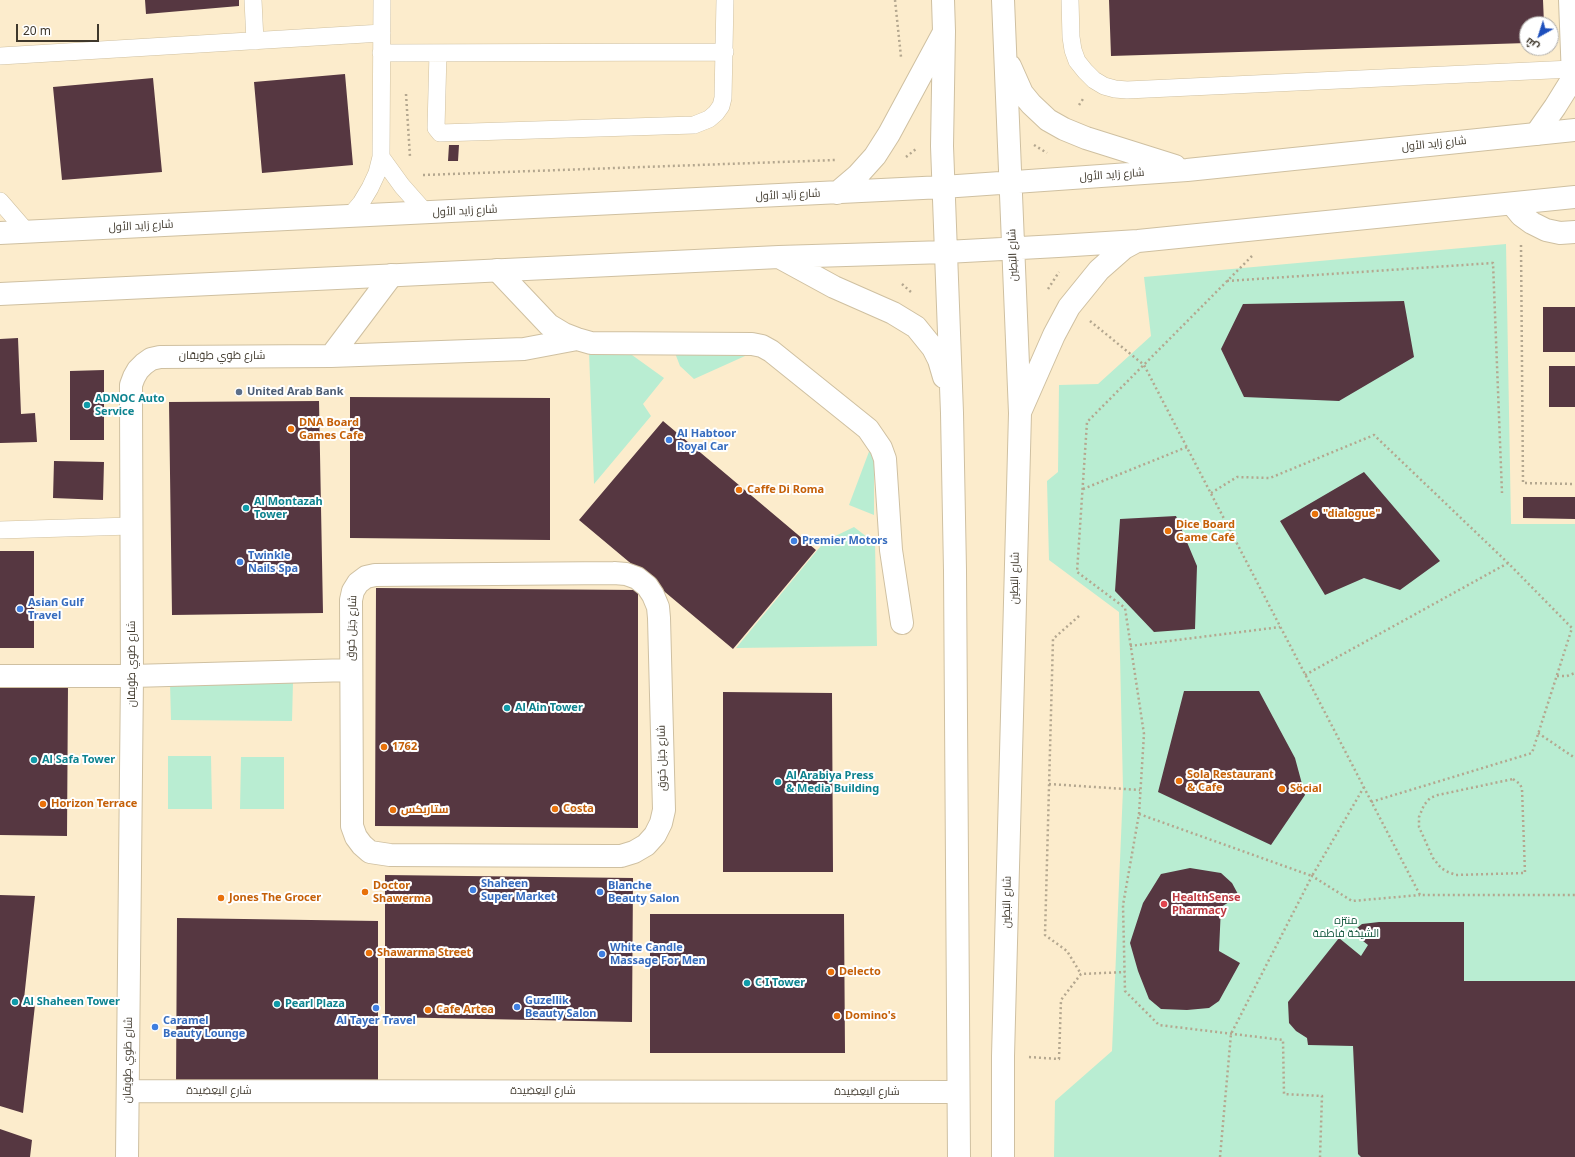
<!DOCTYPE html>
<html>
<head>
<meta charset="utf-8">
<style>
  body { margin:0 }
  #map { position:relative; width:1575px; height:1157px; overflow:hidden; background:#fceccc; font-family:"Noto Sans",Cairo,sans-serif }
  canvas { display:block }
  .north { position:absolute; left:1519px; top:16px; width:40px; height:40px; box-sizing:border-box; background:#fff; border:1px solid #b2afab; border-radius:50%; rotate:219deg; font-size:11px; font-weight:700; line-height:16px; text-align:center; color:#3f382c }
  .north::after { content:''; display:block; margin:auto; width:14px; height:18px; background:#1d4fbc; clip-path:polygon(50% 0,100% 100%,50% 72%,0 100%) }
  .scale { position:absolute; left:16px; top:24px; width:83px; height:18px; box-sizing:border-box; border:2px solid #3f382c; border-top:0; padding-left:5px; font-size:12px; line-height:14px; white-space:nowrap; color:#3f382c; -webkit-text-stroke:3px #fff; paint-order:stroke }
</style>
</head>
<body>
<div id="map">
<canvas width="1575" height="1157"></canvas>
<div class="north">ش</div>
<div class="scale">20 m</div>
</div>
<script>
const context = document.querySelector('canvas').getContext('2d');
context.lineJoin = 'round';
function paint(path, color) { context.fillStyle = color; context.fill(path, 'evenodd'); }
const toPath = rows => new Path2D(rows.map(r => 'M' + r).join(''));
function strokePath(path, color, width, dash) { context.strokeStyle = color; context.lineWidth = width; context.lineCap = dash ? 'butt' : 'round'; context.setLineDash(dash || []); context.stroke(path); }
function write(font, color, halo, rows, align = 'center') {
  context.font = font + ' "Noto Sans",Cairo,sans-serif'; context.lineWidth = 4; context.setLineDash([]); context.textBaseline = 'middle'; context.strokeStyle = halo; context.fillStyle = color; for (const [text, x, y, turn = 0] of rows) {
    context.save(); context.translate(x, y); context.rotate((+turn || 0) * Math.PI / 180); context.textAlign = isNaN(turn) ? turn : align; if (halo) context.strokeText(text, 0, 0); context.fillText(text, 0, 0); context.restore();
  }
}
paint(toPath([
  [1506,244,1511,524,1575,524,1575,1157,1054,1157,1055,1101,1112,1051,1123,789,1119,612,1049,560,1047,481,1058,472,1059,385,1098,384,1151,336,1144,277],
  [742,350,745,356,694,379,680,366,675,353],
  [589,352,632,355,664,378,643,404,651,416,594,484],
  [870,449,874,451,874,515,849,505],
  [854,527,875,543,877,646,736,648,825,541],
  [293,682,292,721,171,720,170,683],
  [168,756,211,756,212,809,168,809],
  [241,757,284,757,284,809,240,809]
]), '#b9edd2');
paint(toPath([
  [145,0,239,0,239,6,146,14],
  [1109,0,1543,0,1544,24,1527,24,1527,43,1111,56],
  [345,74,353,165,262,173,254,82],
  [153,78,162,172,62,180,53,87],
  [449,145,459,145,458,161,448,161],
  [1404,301,1414,357,1339,401,1244,397,1221,349,1243,304],
  [1543,307,1575,307,1575,352,1543,352],
  [18,338,21,414,35,413,37,442,0,443,0,339],
  [1549,366,1575,366,1575,407,1549,407],
  [104,370,104,440,70,440,70,371],
  [350,397,550,398,550,540,350,538],
  [319,401,323,613,172,615,169,402],
  [663,421,816,550,733,649,579,520],
  [54,461,104,462,103,500,53,498],
  [1364,472,1440,561,1400,590,1364,578,1325,595,1280,521],
  [1523,497,1575,497,1575,519,1523,518],
  [1176,516,1197,566,1195,629,1154,632,1115,591,1120,519],
  [0,551,34,551,34,648,0,648],
  [376,588,638,590,638,828,375,826],
  [0,684,68,684,67,836,0,835],
  [1184,691,1259,691,1295,758,1305,795,1271,845,1158,792],
  [723,692,832,693,833,872,723,872],
  [1190,868,1221,873,1232,883,1239,896,1221,907,1219,951,1240,963,1219,1001,1209,1008,1187,1010,1161,1009,1149,999,1138,971,1130,943,1143,903,1161,874],
  [385,875,633,878,632,1022,385,1017],
  [0,895,35,896,24,999,35,1005,23,1113,0,1106],
  [650,914,844,914,845,1053,650,1053],
  [177,918,378,921,378,1086,176,1087],
  [1379,922,1464,922,1464,981,1575,981,1575,1157,1361,1157,1358,1154,1353,1046,1308,1045,1307,1038,1296,1031,1289,1023,1288,1002,1339,938,1361,956,1368,945,1352,932,1362,924],
  [0,1129,32,1140,30,1157,0,1157]
]), '#563741');
const lane = toPath([
  [253,0,255,41],
  [1070,0,1071,37,1073,50,1077,61,1085,71,1094,80,1104,86,1115,89,1127,90,1572,69],
  [381,53,725,52],
  [438,53,436,128,440,133,694,125,709,119,716,113,721,106,723,98,725,0],
  [0,56,382,33],
  [381,157,402,186,425,212],
  [0,201,26,231],
  [350,216,361,203,370,188,377,173,381,157,382,0],
  [0,530,131,526]
]);
const street = toPath([
  [1536,134,1555,107,1573,78,1570,0],
  [1512,204,1521,215,1532,223,1546,230,1560,233,1575,232],
  [497,270,549,325,564,334,577,339,591,343,752,344,762,346,771,351,868,429,881,448,885,459,891,550,902,623],
  [331,356,392,275],
  [614,573,626,574,637,578,647,586,653,595,658,607,659,618,664,810,661,823,655,835,646,845,634,852,621,856,607,856,390,855,370,852,362,845,356,837,352,826,352,816,351,600,353,591,358,583,366,577,375,575,614,573],
  [0,676,132,676,351,670],
  [128,1091,958,1092],
  [127,1157,132,676,131,398,131,385,134,377,138,370,144,364,151,359,160,357,331,356,524,349,577,339]
]);
const secondary = toPath([
  [943,0,944,31,942,146,952,413,955,570,959,1157],
  [1010,66,1022,93,1031,104,1048,120,1064,129,1086,138,1175,166],
  [837,193,857,176,875,156,889,134,943,34],
  [0,233,943,187,1187,170,1575,130],
  [779,257,834,287,893,313,916,327,933,348,939,360,944,377],
  [0,294,779,257,946,252,1058,246,1138,241,1575,197],
  [1021,410,1054,335,1069,307,1099,270,1124,248,1137,241],
  [1003,1157,1003,1056,1020,413,1003,0]
]);
strokePath(lane, '#cfc0a1', 18);
strokePath(street, '#cfc0a1', 24);
strokePath(secondary, '#cfc0a1', 24);
strokePath(toPath([
  [895,0,901,57],
  [406,94,410,157],
  [1079,105,1083,99],
  [1034,145,1047,153],
  [906,157,916,149],
  [423,175,836,160],
  [1521,245,1523,483,1575,484],
  [1252,256,1087,422,1077,572,1125,608,1144,734,1139,814,1123,905,1125,991,1159,1025,1283,1040,1284,1094,1322,1096,1320,1157],
  [1227,281,1493,263,1502,493],
  [902,284,912,293],
  [1048,289,1059,272],
  [1090,321,1144,365,1420,895,1575,895],
  [1083,489,1187,447],
  [1211,493,1237,477,1270,478,1374,435,1508,563,1572,628,1532,753,1371,802],
  [1079,616,1053,639,1045,935,1067,951,1081,974],
  [1130,646,1280,627],
  [1305,675,1508,563],
  [1557,676,1567,676,1575,673],
  [1538,733,1575,758],
  [1513,779,1520,784,1522,789,1525,873,1456,875,1448,872,1441,868,1433,858,1419,827,1419,817,1424,805,1430,798,1438,795,1513,779],
  [1049,784,1140,790],
  [1139,814,1312,876,1364,787],
  [1029,1057,1059,1059,1061,1000,1081,974,1125,972],
  [1220,1157,1231,1034,1312,876,1352,901,1420,895]
]), '#b4a78f', 2.5, [2, 3]);
strokePath(lane, '#fff', 17);
strokePath(street, '#fff', 22);
strokePath(secondary, '#fff', 22);
for (const [x, y, r, color] of [
  [239,392,4,"#5c6f8a"],
  [87,405,4,"#0f9aa8"],
  [291,429,4,"#e8710a"],
  [669,440,4,"#3f7fe0"],
  [739,490,4,"#e8710a"],
  [246,508,4,"#0f9aa8"],
  [1315,514,4,"#e8710a"],
  [1168,531,4,"#e8710a"],
  [794,541,4,"#3f7fe0"],
  [240,562,4,"#3f7fe0"],
  [20,609,4,"#3f7fe0"],
  [507,708,4,"#0f9aa8"],
  [384,747,4,"#e8710a"],
  [34,760,4,"#0f9aa8"],
  [1179,781,4,"#e8710a"],
  [778,782,4,"#0f9aa8"],
  [1282,789,4,"#e8710a"],
  [43,804,4,"#e8710a"],
  [555,809,4,"#e8710a"],
  [393,810,4,"#e8710a"],
  [473,890,4,"#3f7fe0"],
  [365,892,4,"#e8710a"],
  [600,892,4,"#3f7fe0"],
  [221,898,4,"#e8710a"],
  [1164,904,4,"#e0444e"],
  [369,953,4,"#e8710a"],
  [602,954,4,"#3f7fe0"],
  [831,972,4,"#e8710a"],
  [747,983,4,"#0f9aa8"],
  [15,1002,4,"#0f9aa8"],
  [277,1004,4,"#0f9aa8"],
  [517,1007,4,"#3f7fe0"],
  [376,1008,4,"#3f7fe0"],
  [428,1010,4,"#e8710a"],
  [837,1016,4,"#e8710a"],
  [155,1027,4,"#3f7fe0"]
]) { const dot = new Path2D(); dot.arc(x, y, r, 0, 2 * Math.PI); context.fillStyle = color; context.fill(dot); strokePath(dot, '#fff', 1.5); }
write('11px', '#3f382c', '#fff', [
  ["شارع زايد الأول",1434,144,-6],
  ["شارع زايد الأول",1112,175,-4],
  ["شارع زايد الأول",788,195,-3],
  ["شارع زايد الأول",465,211,-3],
  ["شارع زايد الأول",141,226,-3],
  ["شارع البَطِين",1013,255,-92],
  ["شارع طَوِي طِوَيقان",222,356],
  ["شارع البَطِين",1015,578,-89],
  ["شارع جَبَل حُوق",352,628,-88],
  ["شارع طَوِي طِوَيقان",132,664,-90],
  ["شارع جَبَل حُوق",662,758,-91],
  ["شارع البَطِين",1007,902,-89],
  ["شارع طَوِي طِوَيقان",128,1060,-89],
  ["شارع اليعِضِيدة",219,1091],
  ["شارع اليعِضِيدة",543,1091],
  ["شارع اليعِضِيدة",867,1092]
]);
write('bold 11px', '#4e5e75', '#fff', [
  ["United Arab Bank",247,392]
], 'left');
write('bold 11px', '#0d838f', '#fff', [
  ["ADNOC Auto",95,399],
  ["Service",95,412],
  ["Al Montazah",254,502],
  ["Tower",254,515],
  ["Al Ain Tower",515,708],
  ["Al Safa Tower",42,760],
  ["Al Arabiya Press",786,776],
  ["& Media Building",786,789],
  ["C I Tower",755,983],
  ["Al Shaheen Tower",23,1002],
  ["Pearl Plaza",285,1004]
], 'left');
write('bold 11px', '#c56008', '#fff', [
  ["DNA Board",299,423],
  ["Games Cafe",299,436],
  ["Caffe Di Roma",747,490],
  ["\"dialogue\"",1323,514],
  ["Dice Board",1176,525],
  ["Game Café",1176,538],
  ["1762",392,747],
  ["Sola Restaurant",1187,775],
  ["& Cafe",1187,788],
  ["Söcial",1290,789],
  ["Horizon Terrace",51,804],
  ["Costa",563,809],
  ["ستاربكس",401,810],
  ["Doctor",373,886],
  ["Shawerma",373,899],
  ["Jones The Grocer",229,898],
  ["Shawarma Street",377,953],
  ["Delecto",839,972],
  ["Cafe Artea",436,1010],
  ["Domino's",845,1016]
], 'left');
write('bold 11px', '#366cbe', '#fff', [
  ["Al Habtoor",677,434],
  ["Royal Car",677,447],
  ["Premier Motors",802,541],
  ["Twinkle",248,556],
  ["Nails Spa",248,569],
  ["Asian Gulf",28,603],
  ["Travel",28,616],
  ["Shaheen",481,884],
  ["Super Market",481,897],
  ["Blanche",608,886],
  ["Beauty Salon",608,899],
  ["White Candle",610,948],
  ["Massage For Men",610,961],
  ["Guzellik",525,1001],
  ["Beauty Salon",525,1014],
  ["Caramel",163,1021],
  ["Beauty Lounge",163,1034],
  ["Al Tayer Travel",376,1021,"center"]
], 'left');
write('bold 11px', '#be3a42', '#fff', [
  ["HealthSense",1172,898],
  ["Pharmacy",1172,911]
], 'left');
write('11px', '#0d5339', '#fff', [
  ["منتزه",1346,921],
  ["الشيخة فاطمة",1346,934]
]);
</script>
</body>
</html>
